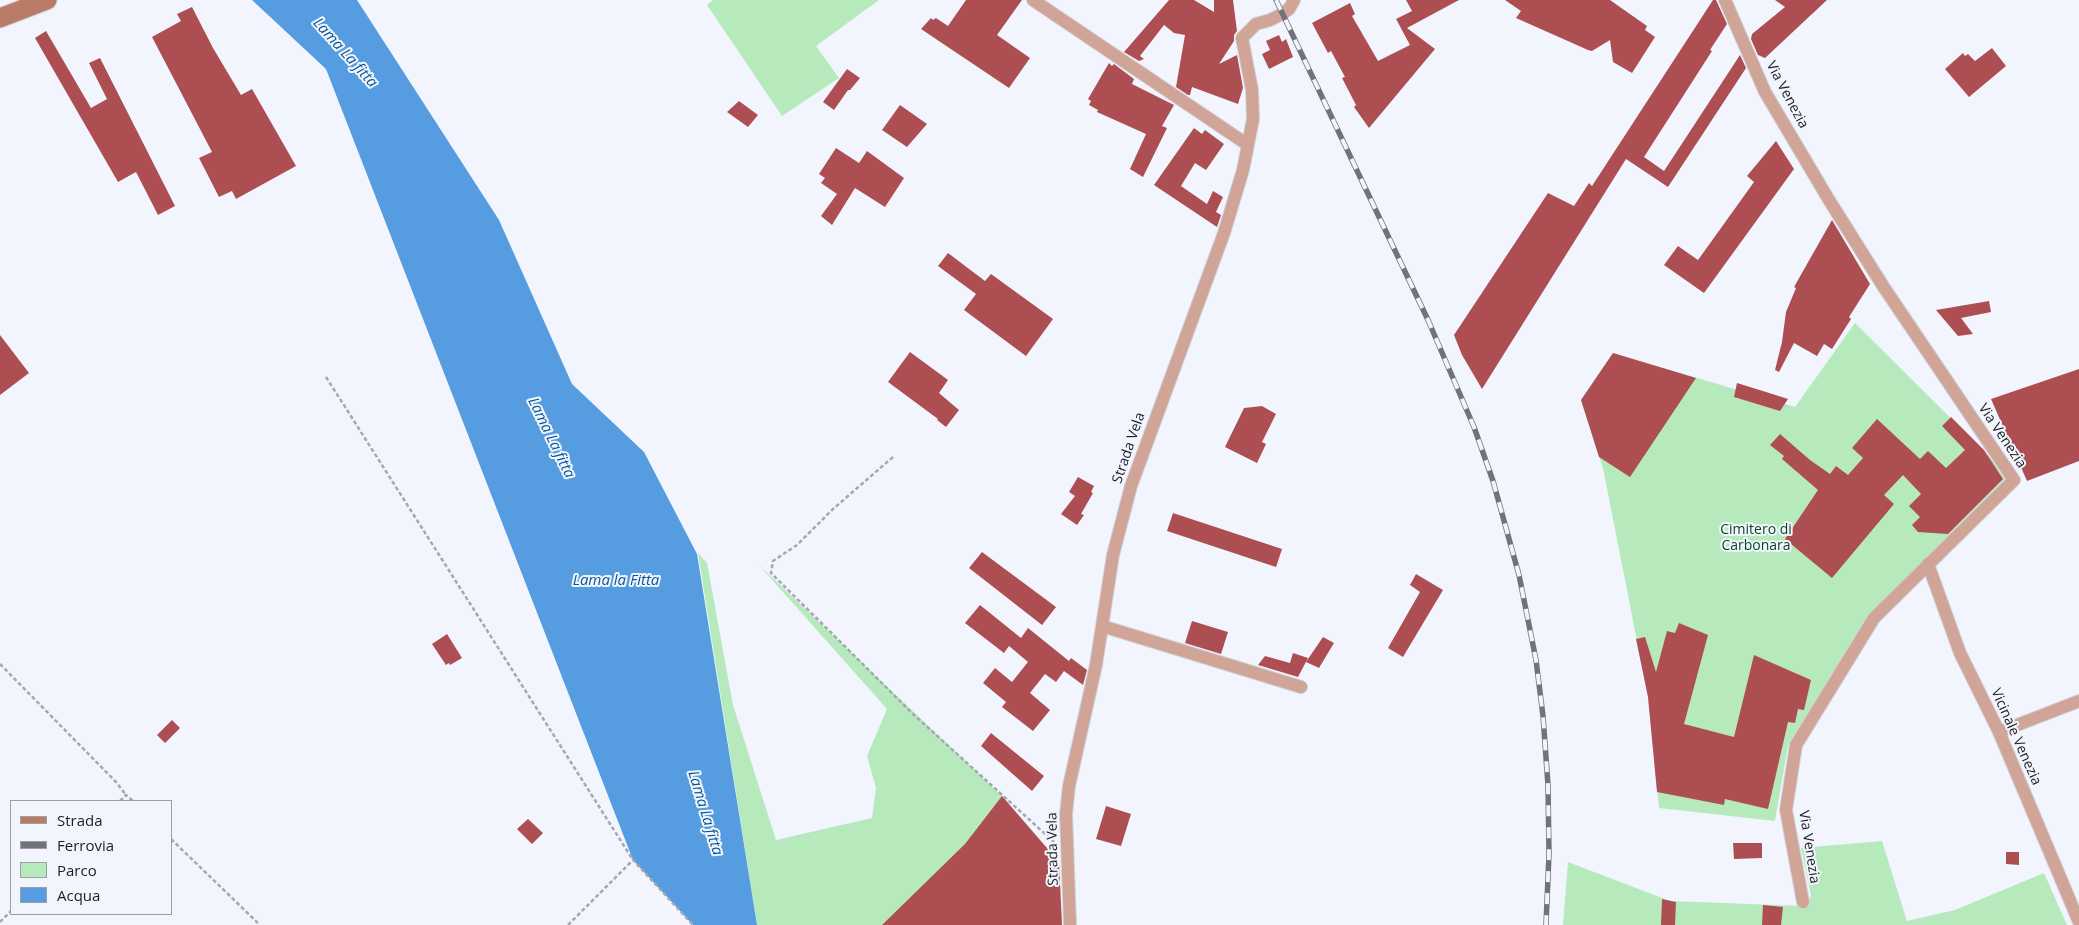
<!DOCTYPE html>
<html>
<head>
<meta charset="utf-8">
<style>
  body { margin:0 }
  #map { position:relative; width:2079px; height:925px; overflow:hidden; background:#f2f5fe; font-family:"Open Sans",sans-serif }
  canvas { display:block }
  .legend { position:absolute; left:10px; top:800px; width:162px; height:115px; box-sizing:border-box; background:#f2f5fe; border:1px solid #9d9fa6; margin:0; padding:6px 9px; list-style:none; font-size:15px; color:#1d1e22 }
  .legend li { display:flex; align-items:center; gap:10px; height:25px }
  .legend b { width:25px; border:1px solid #9d9fa6 }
</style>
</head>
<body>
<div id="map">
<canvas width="2079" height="925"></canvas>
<ul class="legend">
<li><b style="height:6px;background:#ba7c67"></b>Strada</li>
<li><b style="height:6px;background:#717379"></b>Ferrovia</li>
<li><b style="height:14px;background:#b6eabd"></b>Parco</li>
<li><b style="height:14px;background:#569ce0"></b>Acqua</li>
</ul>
</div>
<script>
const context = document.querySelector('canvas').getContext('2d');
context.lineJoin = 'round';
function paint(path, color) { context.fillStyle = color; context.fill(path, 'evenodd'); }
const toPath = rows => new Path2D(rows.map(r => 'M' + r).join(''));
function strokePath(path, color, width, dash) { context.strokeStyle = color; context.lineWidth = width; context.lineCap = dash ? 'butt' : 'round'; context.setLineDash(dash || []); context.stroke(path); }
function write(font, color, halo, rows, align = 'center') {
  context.font = font + ' "Open Sans",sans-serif'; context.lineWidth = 4; context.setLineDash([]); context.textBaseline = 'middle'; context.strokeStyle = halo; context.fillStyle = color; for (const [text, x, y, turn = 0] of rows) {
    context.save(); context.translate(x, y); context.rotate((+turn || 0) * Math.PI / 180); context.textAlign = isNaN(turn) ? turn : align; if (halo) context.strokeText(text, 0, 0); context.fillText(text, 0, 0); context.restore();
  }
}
paint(toPath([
  [713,0,879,0,816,46,839,78,782,116,707,5],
  [1855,323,2010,477,1909,577,1788,746,1775,821,1659,808,1648,697,1603,468,1581,400,1613,353,1795,407],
  [698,553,707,563,733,705,776,840,872,818,876,788,867,756,887,709,758,564,1002,796,1059,862,1062,925,757,925],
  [1882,841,1907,921,1955,910,2044,873,2067,925,1563,925,1568,862,1670,901,1804,906,1811,896,1801,848]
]), '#b6eabd');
paint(toPath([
  [252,0,357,0,499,220,572,384,644,452,697,554,757,925,693,925,633,860,326,69]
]), '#569ce0');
paint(toPath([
  [966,0,1022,0,997,35,1030,58,1009,88,921,29,931,18,933,20,936,18,948,26],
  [1169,0,1194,0,1214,12,1214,0,1233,0,1237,31,1234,35,1234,41,1219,64,1237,55,1243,88,1238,104,1192,87,1190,95,1188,95,1176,87,1185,35,1174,33,1164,25,1140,56,1144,59,1139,61,1124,52],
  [1406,0,1459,0,1407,28,1435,49,1369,128,1354,107,1356,105,1342,78,1345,77,1331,51,1328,53,1312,23,1350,3,1355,14,1352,16,1378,61,1410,45,1396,19,1412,11],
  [1505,0,1610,0,1647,26,1645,30,1655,37,1632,73,1613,62,1610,40,1592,51,1588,50,1516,18,1521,11],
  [1713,0,1716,0,1727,24,1710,50,1712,51,1644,157,1664,171,1740,55,1746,68,1668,187,1626,159,1482,389,1462,355,1454,335,1548,193,1574,206,1589,183,1592,186],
  [1775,0,1827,0,1765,58,1758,55,1751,39,1752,34,1785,7],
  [192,7,213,48,241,95,252,89,296,166,236,199,232,191,219,197,199,158,212,152,152,37,181,21,177,14],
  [46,31,91,108,107,99,89,63,100,58,175,206,158,215,136,172,118,182,35,38],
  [1279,35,1282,42,1286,39,1293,57,1269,69,1262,54,1270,50,1266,41],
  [1992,48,2006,66,1969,97,1945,69,1963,53,1965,56,1968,54,1975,61],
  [1109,63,1112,66,1114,64,1134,79,1132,84,1174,105,1162,126,1167,128,1143,177,1130,169,1146,134,1097,112,1098,110,1089,105,1091,101,1088,99],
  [847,69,860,78,850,90,848,90,834,110,823,102],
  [739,101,758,115,748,127,727,112],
  [900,105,927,124,907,147,882,130],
  [1194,128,1202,134,1205,130,1224,144,1206,170,1195,163,1181,186,1207,204,1213,191,1223,197,1216,212,1221,215,1217,227,1154,185],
  [1776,141,1794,169,1704,293,1664,265,1678,246,1698,260,1754,182,1747,176],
  [836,148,859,163,867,151,904,178,885,207,855,188,832,225,821,216,837,194,821,183,825,178,819,174],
  [1832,220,1870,284,1849,317,1851,319,1832,349,1824,344,1817,356,1794,343,1779,372,1775,370,1782,342,1786,312,1796,288,1794,287],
  [948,253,985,281,991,274,1053,319,1026,356,964,310,976,294,938,266],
  [1989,301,1991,312,1961,318,1973,334,1958,336,1936,310],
  [0,335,29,373,0,395],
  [910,352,948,380,939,393,959,410,946,427,937,420,938,419,888,382],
  [1613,353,1696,378,1630,477,1599,457,1581,400],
  [2079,369,2079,461,2027,481,1991,399],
  [1737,383,1766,392,1788,399,1780,411,1734,397],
  [1262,406,1276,414,1262,442,1266,444,1257,463,1225,447,1244,408],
  [1951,417,1984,450,2003,479,1948,534,1918,532,1912,525,1920,517,1909,506,1921,494,1903,475,1884,495,1894,504,1832,578,1785,539,1818,490,1782,459,1784,456,1770,445,1780,434,1810,460,1830,474,1836,466,1848,475,1863,458,1852,448,1877,419,1920,459,1928,451,1946,468,1965,450,1942,426],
  [1078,477,1094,486,1091,492,1093,493,1081,514,1084,515,1077,525,1061,514,1075,496,1069,492],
  [1173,513,1282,549,1276,567,1167,531],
  [982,552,1056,607,1042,625,969,568],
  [1416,574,1443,590,1403,657,1388,648,1420,592,1410,585],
  [980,605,1021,638,1028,628,1069,661,1071,658,1087,670,1083,685,1064,671,1056,682,1045,674,1030,693,1050,710,1033,731,1002,707,1006,702,983,683,995,668,1012,682,1028,662,1009,646,1004,653,965,623],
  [1192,621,1228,632,1221,654,1185,643],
  [1679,623,1708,635,1684,724,1734,737,1754,655,1811,680,1804,710,1798,709,1795,723,1788,722,1768,809,1725,799,1724,805,1657,792,1648,697,1636,639,1645,637,1656,672,1667,631,1675,633],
  [447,634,462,658,450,665,449,663,446,665,432,644],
  [1323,637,1334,643,1319,668,1306,662],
  [1293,653,1308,658,1298,677,1258,665,1265,656,1290,663],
  [172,720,180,728,165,743,157,735],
  [991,733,1044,776,1032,791,981,746],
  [1002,796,1059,862,1062,925,882,925,965,844],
  [1106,806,1131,814,1121,846,1096,839],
  [528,819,543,833,532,844,517,829],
  [1733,843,1762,843,1762,858,1734,859],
  [2006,852,2019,852,2019,865,2006,864],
  [1662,899,1676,902,1675,925,1661,925],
  [1763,905,1783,907,1781,925,1762,925]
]), '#ad4f52');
const street = toPath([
  [1033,0,1248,145],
  [1725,0,1765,92,1829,200,1883,286,2014,480,1874,618,1796,745,1786,810,1803,902],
  [1928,564,1960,653,1999,732,2079,922],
  [1102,626,1301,687],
  [1999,732,2079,701],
  [1070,925,1066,814,1069,786,1096,665,1113,555,1131,486,1224,233,1243,170,1253,119,1252,90,1242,38,1256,24,1270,20,1282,14,1289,9,1294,0]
]);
const secondary = toPath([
  [0,18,47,0]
]);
strokePath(street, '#d0d3db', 14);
strokePath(secondary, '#d0d3db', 21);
strokePath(toPath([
  [326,377,633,860],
  [893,457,833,509,797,545,773,561,771,573,913,714,1054,842],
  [0,664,116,782,126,795],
  [120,801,126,795,133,801],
  [171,839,260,925],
  [0,922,11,911],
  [568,925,633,860,693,925]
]), '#a6a8b0', 2.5, [4, 2.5]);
strokePath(street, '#d0a496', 12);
strokePath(secondary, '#ba7c67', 19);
const rail = toPath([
  [1276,0,1428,320,1474,427,1493,481,1519,575,1536,660,1543,716,1548,785,1549,854,1546,925]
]);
strokePath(rail, '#717379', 5.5);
strokePath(rail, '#f2f5fe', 4, [11]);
write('14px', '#1d1e22', '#f2f5fe', [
  ["Via Venezia",1787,95,62],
  ["Via Venezia",2002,436,56],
  ["Strada Vela",1129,448,-71],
  ["Vicinale Venezia",2016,737,66],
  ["Via Venezia",1809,847,81],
  ["Strada Vela",1053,849,-91]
]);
write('14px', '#0b481e', '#f2f5fe', [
  ["Cimitero di",1756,530],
  ["Carbonara",1756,546]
]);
write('italic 15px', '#065796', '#f2f5fe', [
  ["Lama La fitta",345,53,48],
  ["Lama La fitta",551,438,64],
  ["Lama la Fitta",616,581],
  ["Lama La fitta",705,813,73]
]);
</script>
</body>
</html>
